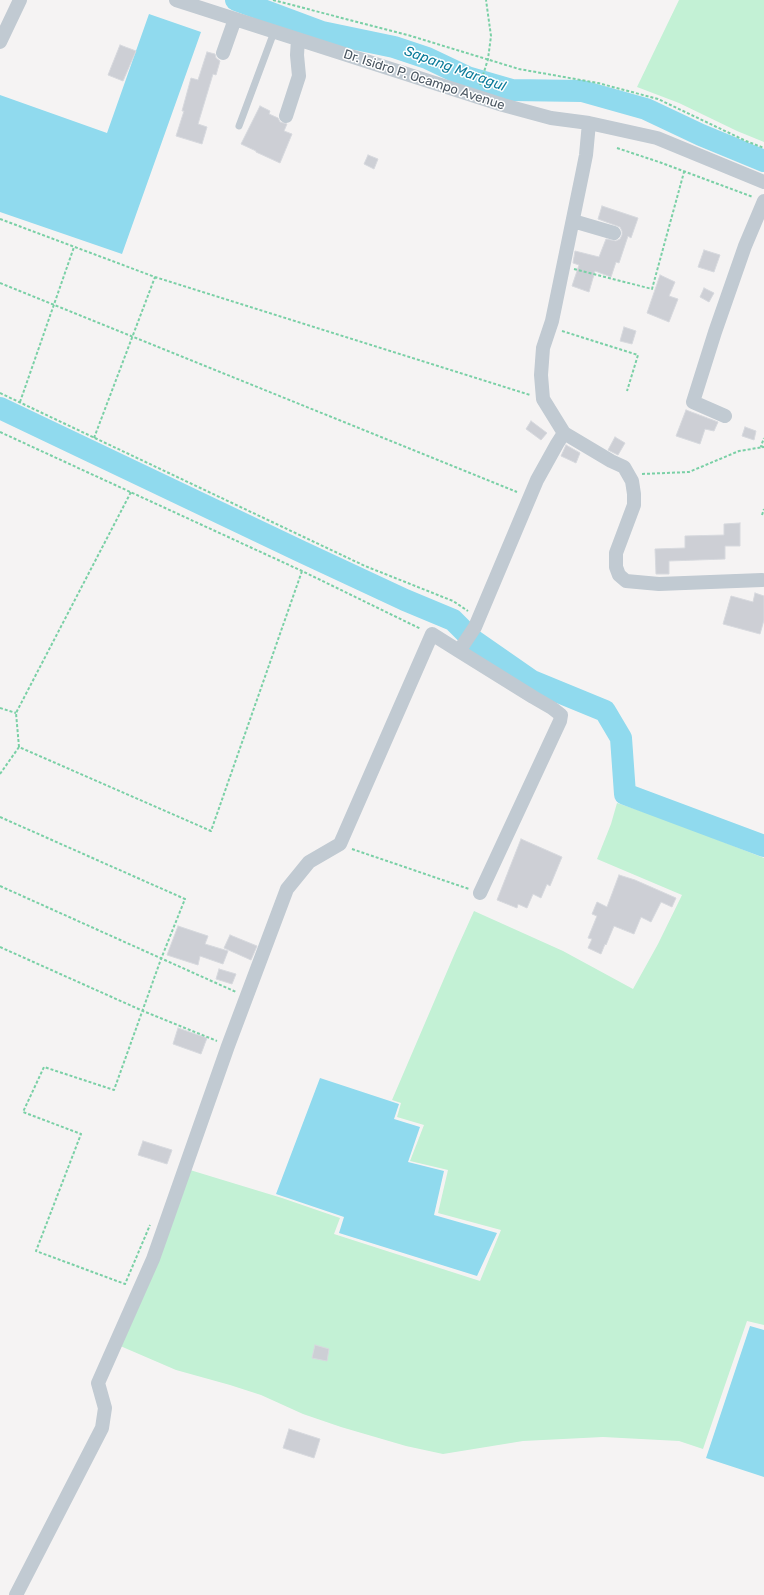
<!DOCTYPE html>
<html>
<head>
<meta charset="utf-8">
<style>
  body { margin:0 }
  canvas { display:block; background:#f5f3f3 }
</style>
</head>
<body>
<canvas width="764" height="1595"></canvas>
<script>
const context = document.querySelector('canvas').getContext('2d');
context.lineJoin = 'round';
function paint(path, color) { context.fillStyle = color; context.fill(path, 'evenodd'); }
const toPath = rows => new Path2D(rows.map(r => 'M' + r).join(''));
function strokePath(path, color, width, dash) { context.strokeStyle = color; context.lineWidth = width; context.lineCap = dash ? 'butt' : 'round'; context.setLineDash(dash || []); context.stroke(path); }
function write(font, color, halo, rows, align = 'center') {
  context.font = font + ' Rubik,sans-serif'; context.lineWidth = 3; context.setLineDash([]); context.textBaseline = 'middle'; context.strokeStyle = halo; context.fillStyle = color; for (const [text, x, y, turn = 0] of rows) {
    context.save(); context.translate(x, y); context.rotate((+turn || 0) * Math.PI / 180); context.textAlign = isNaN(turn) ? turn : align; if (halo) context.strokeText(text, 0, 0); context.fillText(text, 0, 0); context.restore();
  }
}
paint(toPath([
  [679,0,764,0,764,142,737,131,679,103,637,87],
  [617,803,665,819,764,858,764,1325,747,1321,703,1449,679,1441,603,1437,523,1441,443,1454,406,1446,341,1427,303,1414,261,1395,230,1385,176,1370,111,1342,190,1170,282,1198,340,1218,334,1234,480,1281,501,1230,438,1213,448,1170,410,1161,424,1125,397,1117,401,1103,392,1100,455,953,474,911,563,951,633,989,658,944,682,895,597,859,611,824]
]), '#c3f1d5');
paint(toPath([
  [149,14,201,32,122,254,0,212,0,95,107,133],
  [320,1078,399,1104,394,1119,420,1127,408,1162,444,1171,434,1215,497,1233,477,1276,339,1233,344,1217,276,1194],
  [750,1326,764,1330,764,1477,706,1458]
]), '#90daee');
strokePath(toPath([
  [236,0,322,32,394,47,427,58,467,77,512,90,582,91,646,109,701,135,764,161],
  [0,408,300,551,405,600,453,620,473,640,532,681,605,711,621,738,625,794,764,846]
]), '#90daee', 22);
const building = toPath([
  [120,45,136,51,123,81,108,75,120,45],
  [207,52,215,54,216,58,220,61,216,75,213,74,198,124,207,127,202,144,176,136,184,111,182,111,191,78,198,80,207,52],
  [260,106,270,111,269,114,278,118,280,122,287,124,284,131,292,134,280,163,256,152,256,151,241,144,260,106],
  [368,155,378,159,374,169,364,164,368,155],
  [602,206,638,218,631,238,628,236,619,263,616,262,611,277,595,271,589,292,572,286,579,265,573,263,575,251,599,257,606,239,616,241,620,239,622,235,622,231,620,227,598,219,602,206],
  [704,250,720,255,714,272,698,267,704,250],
  [660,275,675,282,669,296,678,299,669,322,647,313,660,275],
  [704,288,714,293,709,302,700,297,704,288],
  [624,327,636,331,632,344,620,341,624,327],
  [686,410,718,422,714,431,705,429,700,444,676,436,686,410],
  [531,421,547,433,541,440,526,429,531,421],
  [745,427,756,431,754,440,742,436,745,427],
  [615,437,625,443,618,455,608,450,615,437],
  [566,445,580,453,576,463,561,456,566,445],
  [740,523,740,546,725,546,725,559,669,561,669,574,656,574,655,549,685,548,685,536,724,535,724,524,740,523],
  [755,593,764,596,764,620,760,634,723,624,731,596,753,602,755,593],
  [521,839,562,857,550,886,547,884,541,898,533,894,527,908,518,904,517,908,497,900,521,839],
  [619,875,635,880,676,898,672,907,661,902,651,922,641,917,634,934,614,926,606,945,605,944,601,954,588,948,592,939,588,938,597,916,592,914,597,902,607,907,619,875],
  [178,926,208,936,205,944,228,951,223,964,200,956,198,965,167,955,178,926],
  [230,935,257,946,251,960,224,948,230,935],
  [219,969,236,974,232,984,216,979,219,969],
  [178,1028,207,1038,201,1054,173,1044,178,1028],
  [143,1141,172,1150,167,1164,138,1155,143,1141],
  [315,1345,329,1349,327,1361,312,1358,315,1345],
  [289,1429,320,1439,314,1458,283,1448,289,1429]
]);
paint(building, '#cdcfd5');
strokePath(building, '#d7d9de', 1);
strokePath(toPath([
  [273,0,411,36,519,69,598,83,658,99,746,141,764,148],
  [480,85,488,59,491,36,486,0],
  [617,148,659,162,753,197],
  [0,219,155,277,530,395],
  [574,269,652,289,684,172],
  [0,283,517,492],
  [562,331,638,355,627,391],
  [0,393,365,566,453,601,468,611],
  [20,402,74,247],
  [0,432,302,571,421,629],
  [94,438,155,277],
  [763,447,761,446,764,438],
  [642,474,689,472,739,451,764,447],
  [762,515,764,509],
  [0,708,16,713],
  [19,747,16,713,131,492],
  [0,774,19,747,211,831,302,571],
  [0,817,185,899,161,959,114,1090,44,1067,23,1112,81,1134,36,1251,125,1284,150,1225],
  [352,849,469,889],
  [0,886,236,992],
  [0,947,143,1011,217,1041]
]), '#7ad0a6', 2, [3, 2]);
strokePath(toPath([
  [239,126,274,32]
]), '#c1cad2', 7);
strokePath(toPath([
  [176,0,503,105,551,118,589,123,657,138,764,182],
  [0,42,20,0],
  [223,53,235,19],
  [286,116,299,76,297,55,298,39],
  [589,123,586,155,582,175,552,321,543,348,541,375,543,399,564,433,611,461,624,467,632,481,634,494,634,505,616,553,616,567,619,575,626,581,659,584,762,580],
  [573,221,614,233],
  [725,416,693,402,715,332,745,246,764,201],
  [480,893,560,721,561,715,552,708,533,697,459,651,475,627,537,480,557,444,564,433],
  [16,1595,102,1428,105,1408,98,1383,153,1259,228,1046,287,889,309,862,340,844,432,634,459,651]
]), '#c1cad2', 14);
write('13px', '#4a5661', '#fff', [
  ["Dr. Isidro P. Ocampo Avenue",424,80,18]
]);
write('italic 14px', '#0c7c9b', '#fff', [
  ["Sapang Maragul",455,69,20]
]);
</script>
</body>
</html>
